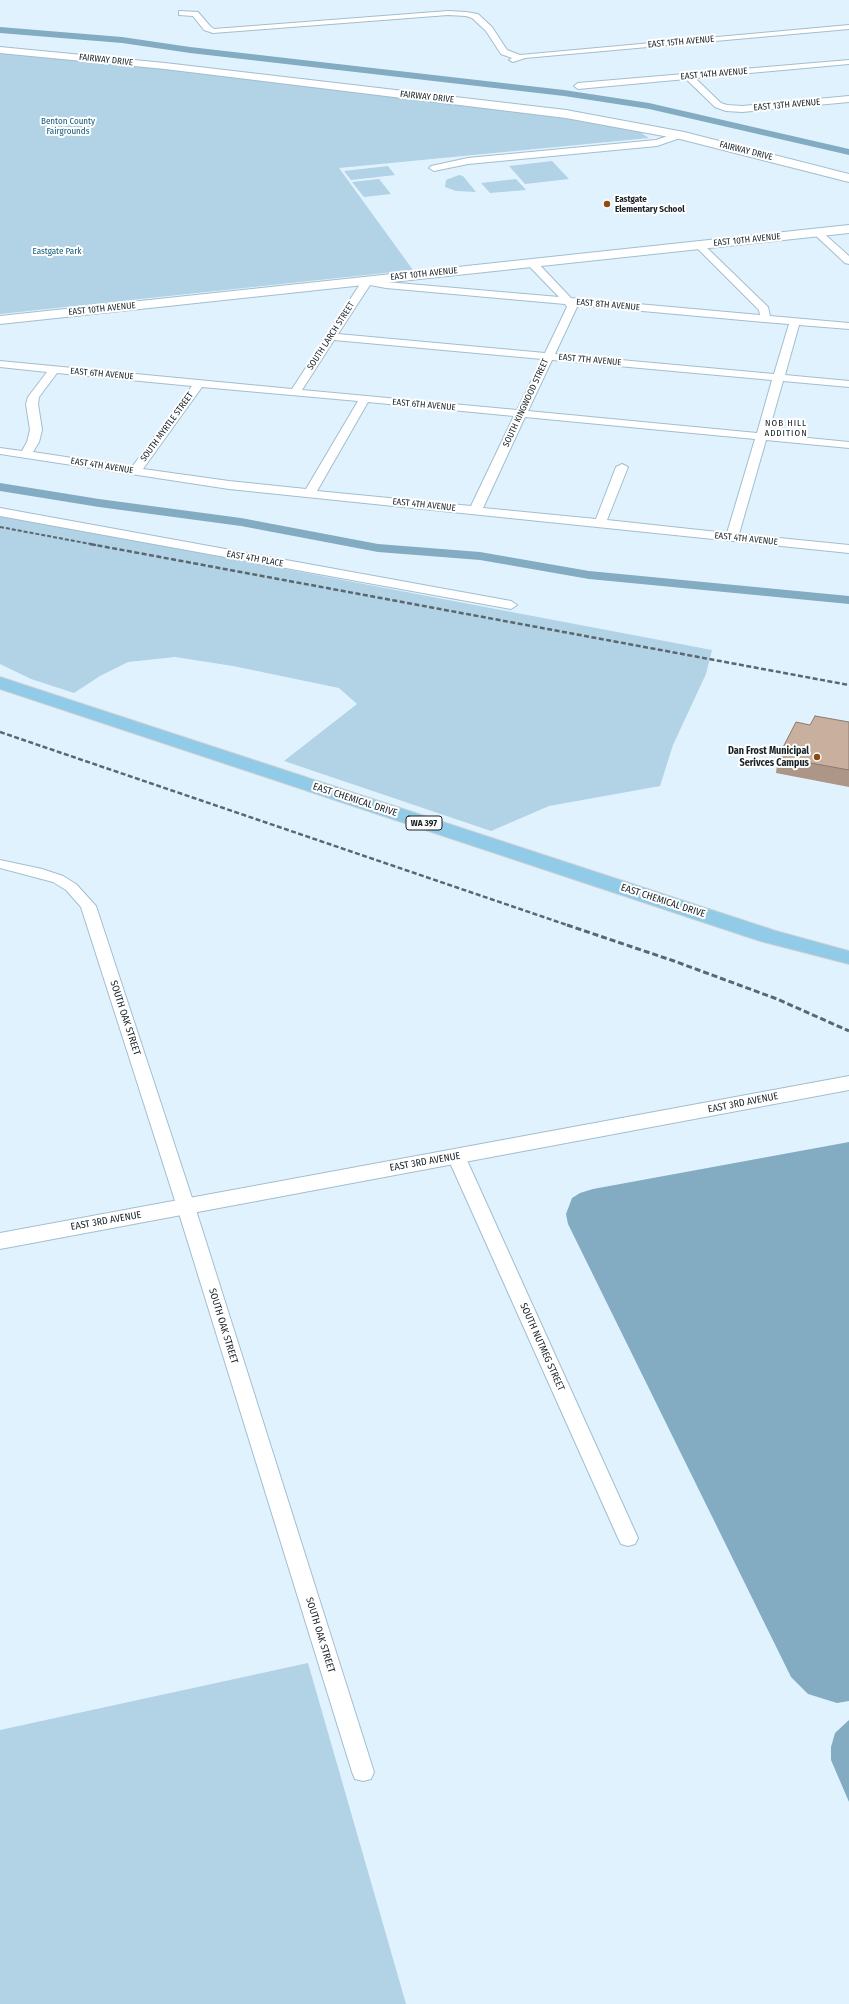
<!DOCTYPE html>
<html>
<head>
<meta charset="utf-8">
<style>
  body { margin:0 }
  canvas { display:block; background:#e0f2fd }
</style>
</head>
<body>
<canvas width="849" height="2004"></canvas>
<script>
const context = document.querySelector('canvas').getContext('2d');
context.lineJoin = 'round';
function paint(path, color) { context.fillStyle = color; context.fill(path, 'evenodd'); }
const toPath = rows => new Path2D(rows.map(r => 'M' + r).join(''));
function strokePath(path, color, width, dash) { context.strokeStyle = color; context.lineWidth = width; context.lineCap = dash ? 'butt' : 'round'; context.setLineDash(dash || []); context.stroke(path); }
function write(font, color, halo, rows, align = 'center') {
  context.font = font + ' "Fira Sans Condensed",sans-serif'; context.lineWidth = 4; context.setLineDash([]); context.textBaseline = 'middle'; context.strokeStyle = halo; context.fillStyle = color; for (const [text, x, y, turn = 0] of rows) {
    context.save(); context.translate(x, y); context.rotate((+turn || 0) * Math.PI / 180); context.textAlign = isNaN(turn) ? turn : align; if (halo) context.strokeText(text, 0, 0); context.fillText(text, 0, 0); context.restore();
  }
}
paint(toPath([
  [0,53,147,66,558,116,635,129,649,138,339,168,413,270,0,314],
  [552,161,569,179,525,184,509,166],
  [388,166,395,175,351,180,344,171],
  [459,175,463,176,476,192,456,191,445,187,446,180],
  [379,179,391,194,364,197,352,182],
  [516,179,526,190,490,193,481,183],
  [0,515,712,650,706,674,673,745,660,786,549,806,491,831,284,761,357,704,339,688,233,666,175,657,128,662,100,676,74,693,31,679,0,664],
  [308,1663,406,2004,0,2004,0,1730]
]), '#b2d2e6');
paint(toPath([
  [849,1142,849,1701,837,1703,808,1694,791,1677,568,1224,566,1214,572,1198,580,1193,593,1189],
  [849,1720,849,1802,831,1760,831,1747,835,1733]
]), '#83acc3');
paint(toPath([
  [0,27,122,37,190,47,564,90,649,103,849,149,849,155,649,109,564,96,190,53,122,43,0,33,0,27],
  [0,483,99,499,241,518,378,544,480,552,589,571,849,596,849,604,589,579,480,560,378,552,241,526,99,507,0,491,0,483]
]), '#83acc3');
const street = toPath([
  [179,11,198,12,210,26,214,29,448,11,466,12,478,14,492,27,507,50,520,55,849,25,849,29,525,58,513,62,509,60,512,58,501,54,486,31,472,18,466,16,448,15,213,33,204,30,193,16,179,15,179,11],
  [849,60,849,64,695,78,721,103,727,105,742,106,849,96,849,102,742,112,726,111,715,107,686,79,578,89,574,86,578,83,849,60],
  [680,132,684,135,683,137,657,146,468,164,434,171,429,168,431,166,468,158,656,140,680,132],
  [817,229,820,230,849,256,849,264,845,263,814,234,812,232,817,229],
  [699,242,702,243,768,307,770,316,849,323,849,329,799,325,785,375,849,381,849,387,783,381,768,434,849,442,849,448,766,440,739,534,849,545,849,553,229,489,0,454,0,448,22,451,27,442,30,430,26,404,28,397,47,372,0,367,0,361,292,389,362,281,367,278,386,282,559,297,528,265,527,263,528,261,532,260,536,261,571,298,760,315,759,310,694,245,696,243,699,242],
  [370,285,386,288,565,304,567,307,545,353,338,334,370,285],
  [576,305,764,322,789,324,774,374,555,354,577,307,576,305],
  [334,340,542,359,517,410,302,390,334,340],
  [552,360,772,380,757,433,528,411,552,360],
  [57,373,192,386,132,467,33,452,39,442,42,430,38,404,39,397,57,373],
  [202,387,358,401,306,489,229,481,143,469,202,387],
  [368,402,514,416,471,506,317,491,368,402],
  [525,417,755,439,727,533,607,520,628,467,622,464,616,467,596,519,483,508,525,417],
  [0,508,511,601,517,605,511,609,0,516,0,508],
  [0,860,42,869,63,876,76,884,96,906,195,1207,374,1772,371,1779,363,1781,355,1779,352,1772,177,1207,81,907,66,890,53,882,0,868,0,860],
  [456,1150,462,1152,465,1156,638,1538,635,1544,628,1546,621,1544,618,1538,447,1156,450,1152,456,1150]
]);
const secondary = toPath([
  [0,47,165,63,566,110,684,132,849,174,849,182,680,139,566,118,165,69,0,53,0,47],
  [849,225,849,233,0,324,0,316,849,225],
  [849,1076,849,1090,0,1249,0,1233,849,1076]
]);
const primary = toPath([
  [0,677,776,931,849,951,849,964,760,941,0,689,0,677]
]);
strokePath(street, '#a2becf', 2);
strokePath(secondary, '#a2becf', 2);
strokePath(primary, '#d1d3d4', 2);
paint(street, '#fff');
paint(secondary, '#fff');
paint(primary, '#92cbe8');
strokePath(toPath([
  [0,527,96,545]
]), '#5a676f', 2, [4, 2]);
strokePath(toPath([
  [90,544,849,685],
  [0,732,570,926]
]), '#5a676f', 2.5, [5, 2.5]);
strokePath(toPath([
  [567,925,674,961,777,999,849,1031]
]), '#5a676f', 3, [6, 3]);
paint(toPath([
  [849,722,849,787,776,773,778,757,810,725]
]), '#ad9687');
const building = toPath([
  [815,716,849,722,849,770,778,757,796,722,810,725,815,716]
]);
paint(building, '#c9af9d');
strokePath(building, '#8d7a6e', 1);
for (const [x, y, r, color] of [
  [607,204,4,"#8c4d13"],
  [817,757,4,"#8c4d13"]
]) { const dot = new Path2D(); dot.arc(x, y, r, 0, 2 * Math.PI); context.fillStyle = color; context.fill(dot); strokePath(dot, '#fff', 1.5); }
write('9px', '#172228', '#fff', [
  ["EAST 15TH AVENUE",681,42,-5],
  ["FAIRWAY DRIVE",106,60,6],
  ["EAST 14TH AVENUE",714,74,-5],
  ["FAIRWAY DRIVE",427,97,6],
  ["EAST 13TH AVENUE",787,105,-5],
  ["FAIRWAY DRIVE",746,151,14],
  ["EAST 10TH AVENUE",747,240,-6],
  ["EAST 10TH AVENUE",424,274,-6],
  ["EAST 8TH AVENUE",608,305,5],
  ["EAST 10TH AVENUE",102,309,-6],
  ["SOUTH LARCH STREET",331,336,-57],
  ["EAST 7TH AVENUE",590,360,5],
  ["EAST 6TH AVENUE",102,374,5],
  ["SOUTH KINGWOOD STREET",526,403,-65],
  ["EAST 6TH AVENUE",424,405,5],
  ["SOUTH MYRTLE STREET",167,427,-54],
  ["EAST 4TH AVENUE",102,466,9],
  ["EAST 4TH AVENUE",424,505,6],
  ["EAST 4TH AVENUE",746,539,6],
  ["EAST 4TH PLACE",255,559,10]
]);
write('9px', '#135b7c', '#fff', [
  ["Benton County",68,121],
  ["Fairgrounds",68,131],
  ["Eastgate Park",57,251]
]);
write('bold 9px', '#172228', '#fff', [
  ["Eastgate",615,199],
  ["Elementary School",615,209]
], 'left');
context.letterSpacing = '1px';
write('9px', '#172228', '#fff', [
  ["NOB HILL",786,423],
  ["ADDITION",786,433]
]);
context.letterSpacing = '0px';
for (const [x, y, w] of [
  [424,823,36]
]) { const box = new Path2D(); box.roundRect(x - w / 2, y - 7, w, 14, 3); context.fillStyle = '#fff'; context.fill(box); strokePath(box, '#172228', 1); }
write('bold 9px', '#172228', null, [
  ["WA 397",424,823]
]);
write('bold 10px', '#172228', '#fff', [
  ["Dan Frost Municipal",809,751],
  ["Serivces Campus",809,763]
], 'right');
write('10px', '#172228', '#fff', [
  ["EAST CHEMICAL DRIVE",355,800,18],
  ["EAST CHEMICAL DRIVE",663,901,18],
  ["SOUTH OAK STREET",125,1018,72],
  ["EAST 3RD AVENUE",743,1103,-11],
  ["EAST 3RD AVENUE",425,1162,-10],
  ["EAST 3RD AVENUE",106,1221,-10],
  ["SOUTH OAK STREET",223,1326,73],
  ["SOUTH NUTMEG STREET",542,1347,66],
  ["SOUTH OAK STREET",320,1635,73]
]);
</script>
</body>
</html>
